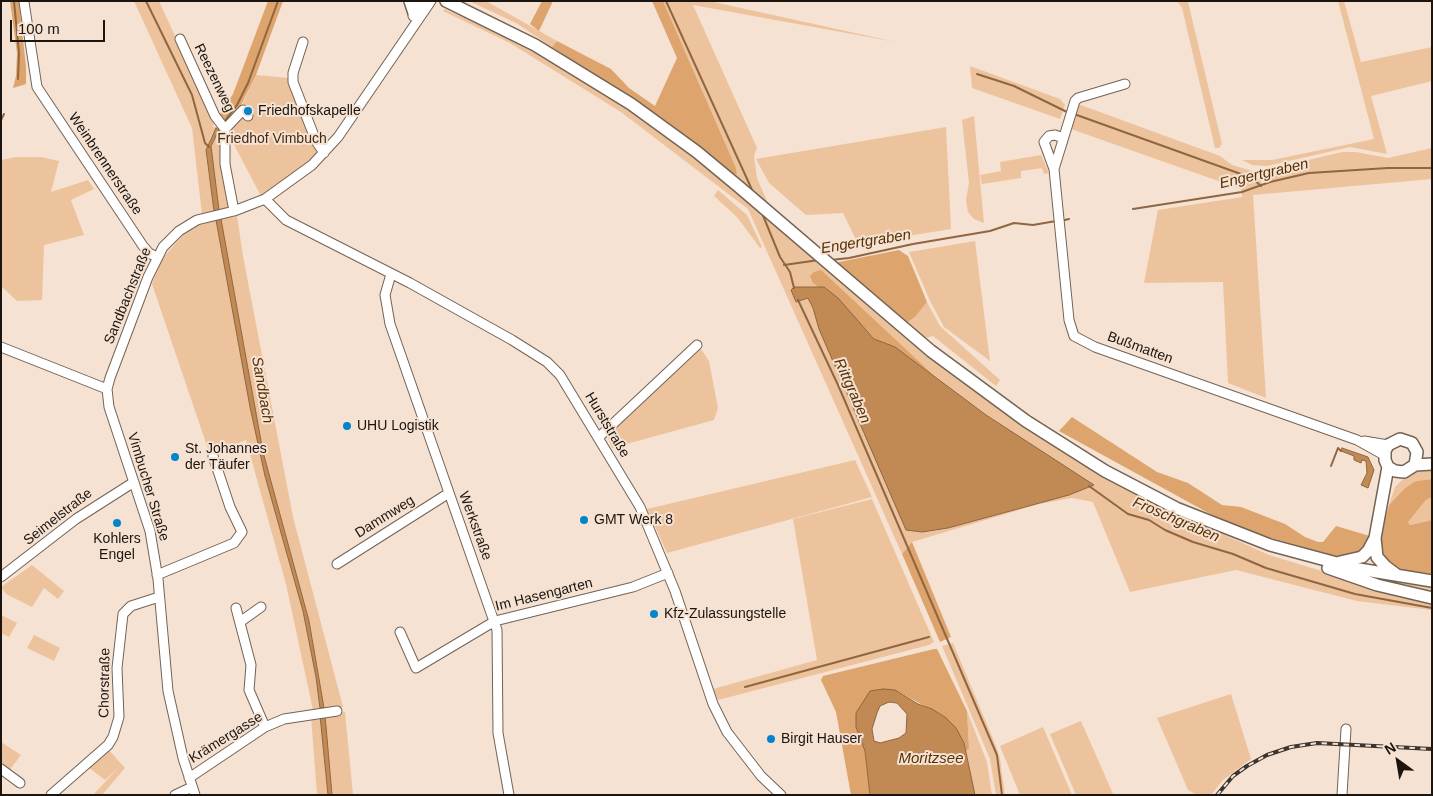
<!DOCTYPE html>
<html>
<head>
<meta charset="utf-8">
<style>
  body { margin:0 }
  #map { position:relative; width:1433px; height:796px; overflow:hidden; background:#f5e2d2; font-family:Helvetica,sans-serif }
  canvas { display:block }
  .frame { position:absolute; inset:0; border:2px solid #1b140f; pointer-events:none }
  .north { position:absolute; left:1373px; top:736px; width:50px; height:50px; -webkit-text-stroke:4px #f5e2d2; paint-order:stroke; rotate:328deg; font-size:14px; font-weight:700; line-height:20px; text-align:center; color:#1b140f }
  .north::after { content:''; display:block; margin:auto; width:18px; height:22px; background:#1b140f; clip-path:polygon(50% 0,100% 100%,50% 72%,0 100%) }
  .scale { position:absolute; left:10px; top:20px; width:95px; height:22px; box-sizing:border-box; border:2px solid #1b140f; border-top:0; padding-left:6px; font-size:15px; line-height:18px; white-space:nowrap; color:#1b140f; -webkit-text-stroke:4px #f5e2d2; paint-order:stroke }
</style>
</head>
<body>
<div id="map">
<canvas width="1433" height="796"></canvas>
<div class="frame"></div>
<div class="north">N</div>
<div class="scale">100 m</div>
</div>
<script>
const context = document.querySelector('canvas').getContext('2d');
context.lineJoin = 'round';
function paint(path, color) { context.fillStyle = color; context.fill(path, 'evenodd'); }
const toPath = rows => new Path2D(rows.map(r => 'M' + r).join(''));
function strokePath(path, color, width, dash) { context.strokeStyle = color; context.lineWidth = width; context.lineCap = dash ? 'butt' : 'round'; context.setLineDash(dash || []); context.stroke(path); }
function write(font, color, halo, rows, align = 'center') {
  context.font = font + ' Helvetica,sans-serif'; context.lineWidth = 4; context.setLineDash([]); context.textBaseline = 'middle'; context.strokeStyle = halo; context.fillStyle = color; for (const [text, x, y, turn = 0] of rows) {
    context.save(); context.translate(x, y); context.rotate((+turn || 0) * Math.PI / 180); context.textAlign = isNaN(turn) ? turn : align; if (halo) context.strokeText(text, 0, 0); context.fillText(text, 0, 0); context.restore();
  }
}
paint(toPath([
  [134,1,159,1,214,121,213,127,216,128,210,138,206,156,214,211,202,214,192,128],
  [469,1,486,1,557,41,552,47,516,23],
  [663,1,709,1,896,42,693,5,757,148,754,156,757,178,770,208,733,175,737,174,736,168],
  [1177,1,1188,2,1222,144,1219,148,1215,148,1182,8],
  [1338,1,1344,1,1361,62,1432,47,1432,81,1371,96,1387,154,1350,147,1267,166,1252,165,1242,160,1272,160,1374,139],
  [444,9,494,31,574,74,669,137,716,174,929,356,983,397,1087,467,1152,502,1269,555,1391,592,1432,600,1432,610,1357,601,1236,570,1130,592,1093,502,1072,498,1039,504,912,542,902,554,748,209,621,112,510,43,443,11],
  [970,66,1060,99,1065,105,1060,119,972,88],
  [256,75,288,78,317,153,315,158,262,198,230,137,231,128],
  [1078,104,1220,156,1232,165,1259,173,1263,187,1267,170,1342,152,1356,152,1388,158,1432,148,1432,179,1253,195,1266,398,1228,383,1223,282,1144,283,1158,210,1242,197,1241,189,1071,129],
  [974,116,984,223,974,219,968,212,966,200,969,183,962,120],
  [946,127,951,229,858,244,843,213,806,215,769,183,756,159],
  [219,130,221,131,230,208,219,210,211,146],
  [1041,155,1049,173,1044,174,1042,168,1021,171,1021,178,982,184,980,175,1001,171,1000,162],
  [16,157,41,157,59,161,51,192,88,180,94,189,71,200,84,235,44,245,42,300,17,301,1,286,1,160],
  [718,190,747,215,762,247,760,248,737,217,714,196],
  [237,216,243,256,293,517,343,707,324,708,309,621,263,452,221,219],
  [216,220,250,407,265,476,303,611,316,677,320,708,313,710,286,584,246,440,210,455,152,284,161,260,184,234,197,226],
  [975,241,990,361,944,327,930,301,909,252],
  [927,302,940,326,1000,380,996,386,933,336,922,339,905,324,915,317],
  [701,349,709,361,718,408,714,420,612,448,608,438,612,431],
  [855,460,872,497,667,553,647,509],
  [1432,467,1432,479,1416,481,1405,488,1389,505,1395,487,1402,480,1418,470],
  [1432,497,1432,520,1410,525,1408,522,1426,500],
  [872,499,934,642,929,645,718,700,713,689,817,660,793,519],
  [32,565,64,591,58,599,44,588,32,607,6,594,1,587],
  [1353,575,1432,587,1432,595],
  [1,615,17,623,9,637,1,633],
  [34,635,60,648,54,661,27,648],
  [953,643,996,746,1000,759,1005,795,996,795,990,759,942,646],
  [1231,694,1251,759,1223,780,1211,795,1197,795,1188,790,1157,718],
  [967,711,987,762,992,795,975,795,966,751,969,747],
  [345,712,353,795,332,795,325,715],
  [320,715,325,764,328,795,317,795,311,716],
  [1081,721,1113,794,1076,795,1050,734],
  [1043,727,1072,795,1020,795,1000,746],
  [1,742,21,755,9,771,1,765],
  [108,749,125,768,102,795,93,795,119,767,105,780,88,767]
]), '#edc39d');
paint(toPath([
  [10,1,19,1,26,67,26,84,13,88,16,76,17,53],
  [268,1,283,1,256,75,240,107,226,124,218,117,233,94],
  [542,1,553,1,539,31,530,24],
  [652,1,663,1,736,168,737,174,733,175,655,115,552,47,557,41,611,69,629,88,655,106,677,58],
  [899,250,908,256,927,302,915,317,905,324,834,263],
  [821,270,927,369,937,379,894,364,869,332,837,301,813,283,810,276,814,272],
  [1072,417,1157,472,1188,483,1222,505,1241,507,1285,524,1305,537,1318,542,1323,542,1336,526,1370,536,1362,552,1343,558,1268,537,1223,521,1059,431],
  [1432,479,1432,497,1426,500,1408,522,1410,525,1432,520,1432,574,1396,569,1381,556,1380,538,1389,505,1405,488,1416,481],
  [912,542,951,637,940,642,902,554],
  [934,649,937,649,967,711,969,748,966,751,964,743,945,717,895,690,856,727,865,751,870,795,851,795,836,712,821,680,823,676]
]), '#dda46d');
const water = toPath([
  [216,128,219,130,211,146,219,210,214,211,206,150,216,128],
  [221,219,263,452,309,621,324,708,320,708,316,677,303,611,265,476,250,407,216,220,221,219],
  [794,287,824,287,838,298,874,339,895,347,986,415,1094,485,1069,495,948,528,922,532,906,530,819,329,813,308,808,298,796,302,791,290,794,287],
  [1342,448,1368,457,1374,470,1368,488,1361,485,1367,473,1366,461,1362,460,1361,463,1354,460,1354,456,1341,451,1342,448],
  [883,689,895,690,918,704,932,709,945,717,956,728,964,743,975,795,870,795,865,751,856,727,856,713,870,691,883,689],
  [889,702,897,703,907,714,906,733,899,738,880,743,874,741,872,729,877,713,880,706,889,702],
  [320,715,325,715,332,795,328,795,320,715]
]);
paint(water, '#c18953');
strokePath(water, '#8f663f', 1);
strokePath(toPath([
  [14,1,19,53,18,79],
  [146,1,192,95,205,143,209,147],
  [666,1,753,192],
  [977,74,1014,86,1067,112],
  [1074,114,1252,178,1261,186],
  [1,120,4,114],
  [224,122,237,105,248,83,278,1],
  [1133,209,1242,192,1270,182,1309,173,1388,168,1432,168],
  [762,213,780,257,790,272,794,288],
  [1061,221,1069,219],
  [831,260,849,258,913,244,990,231,1014,223,1033,225,1056,221],
  [784,265,819,260],
  [798,300,838,385,997,755,1002,795],
  [1331,466,1338,448,1341,451],
  [1089,486,1128,514,1149,520,1165,530,1193,542,1233,554,1266,568,1355,594,1432,608],
  [745,687,929,637]
]), '#8f663f', 2);
const minor = toPath([
  [24,2,37,87,143,246,149,253,157,257],
  [413,16,421,1],
  [180,39,215,116,225,129],
  [303,42,293,73,293,82,316,141,324,153],
  [1063,138,1055,135,1049,136,1044,142,1054,169,1069,320,1074,336,1095,347,1357,440,1384,455],
  [1054,169,1075,101,1078,98,1125,84],
  [265,199,286,220,410,283,512,340,547,362,560,375,640,507,675,591,713,704,727,732,761,776,781,795],
  [234,211,225,164,225,129,243,110,248,116],
  [391,274,385,295,390,324,497,630,498,733,509,795],
  [1,347,107,389],
  [599,437,697,345],
  [1364,441,1388,445],
  [337,564,449,493],
  [157,575,234,543,242,532,230,507,213,456],
  [1,577,76,519,134,482],
  [236,608,251,665,249,690,265,727],
  [240,622,261,607],
  [400,632,416,668,495,621,633,587,668,573],
  [1,769,20,783],
  [189,778,265,727,284,719,337,711],
  [51,795,108,745,113,737,119,717,117,668,123,614,131,606,159,597],
  [175,795,192,787],
  [195,795,183,758,168,691,158,579,150,531,109,407,107,389,110,378,148,277,163,247,179,231,197,220,234,211,265,199,312,165,338,137,431,1],
  [1342,795,1346,729]
]);
const major = toPath([
  [410,1,414,13],
  [446,1,535,45,631,104,697,152,738,186,931,351,1026,421,1105,471,1176,508,1270,545,1359,569,1432,581],
  [1415,465,1417,452,1412,443,1400,439,1388,445,1385,451,1385,460,1388,467,1395,471,1404,472,1415,465,1432,464],
  [1375,538,1377,557,1385,566,1397,575],
  [1340,562,1362,557,1368,551,1375,538,1388,467],
  [1328,568,1377,585,1432,598]
]);
strokePath(minor, '#736354', 11);
strokePath(major, '#736354', 14);
strokePath(minor, '#fff', 9);
strokePath(major, '#fff', 11);
const rail = toPath([
  [1217,795,1233,776,1247,766,1267,755,1291,747,1317,743,1432,749]
]);
strokePath(rail, '#3d342e', 4);
strokePath(rail, '#f5e2d2', 2, [5.5]);
for (const [x, y, r, color] of [
  [248,111,5,"#0384cc"],
  [347,426,5,"#0384cc"],
  [175,457,5,"#0384cc"],
  [584,520,5,"#0384cc"],
  [117,523,5,"#0384cc"],
  [654,614,5,"#0384cc"],
  [771,739,5,"#0384cc"]
]) { const dot = new Path2D(); dot.arc(x, y, r, 0, 2 * Math.PI); context.fillStyle = color; context.fill(dot); strokePath(dot, '#f5e2d2', 2); }
write('14px', '#1b140f', '#f5e2d2', [
  ["Reezenweg",214,78,64],
  ["Weinbrennerstraße",105,164,56],
  ["Sandbachstraße",128,296,-68],
  ["Bußmatten",1140,348,20],
  ["Hurststraße",607,425,59],
  ["Vimbucher Straße",148,487,73],
  ["Seimelstraße",58,517,-38],
  ["Dammweg",385,517,-32],
  ["Werkstraße",475,526,70],
  ["Im Hasengarten",544,595,-14],
  ["Chorstraße",105,683,-89],
  ["Krämergasse",226,738,-32]
]);
write('14px', '#1b140f', '#f5e2d2', [
  ["Friedhofskapelle",258,111],
  ["UHU Logistik",357,426],
  ["St. Johannes",185,449],
  ["der Täufer",185,465],
  ["GMT Werk 8",594,520],
  ["Kohlers",117,539,"center"],
  ["Engel",117,555,"center"],
  ["Kfz-Zulassungstelle",664,614],
  ["Birgit Hauser",781,739]
], 'left');
write('14px', '#432b13', '#f5e2d2', [
  ["Friedhof Vimbuch",272,139]
]);
write('italic 15px', '#563104', '#f5e2d2', [
  ["Engertgraben",1264,174,-13],
  ["Engertgraben",866,242,-9],
  ["Sandbach",262,390,80],
  ["Rittgraben",852,391,66],
  ["Froschgraben",1176,520,23],
  ["Moritzsee",931,759]
]);
</script>
</body>
</html>
